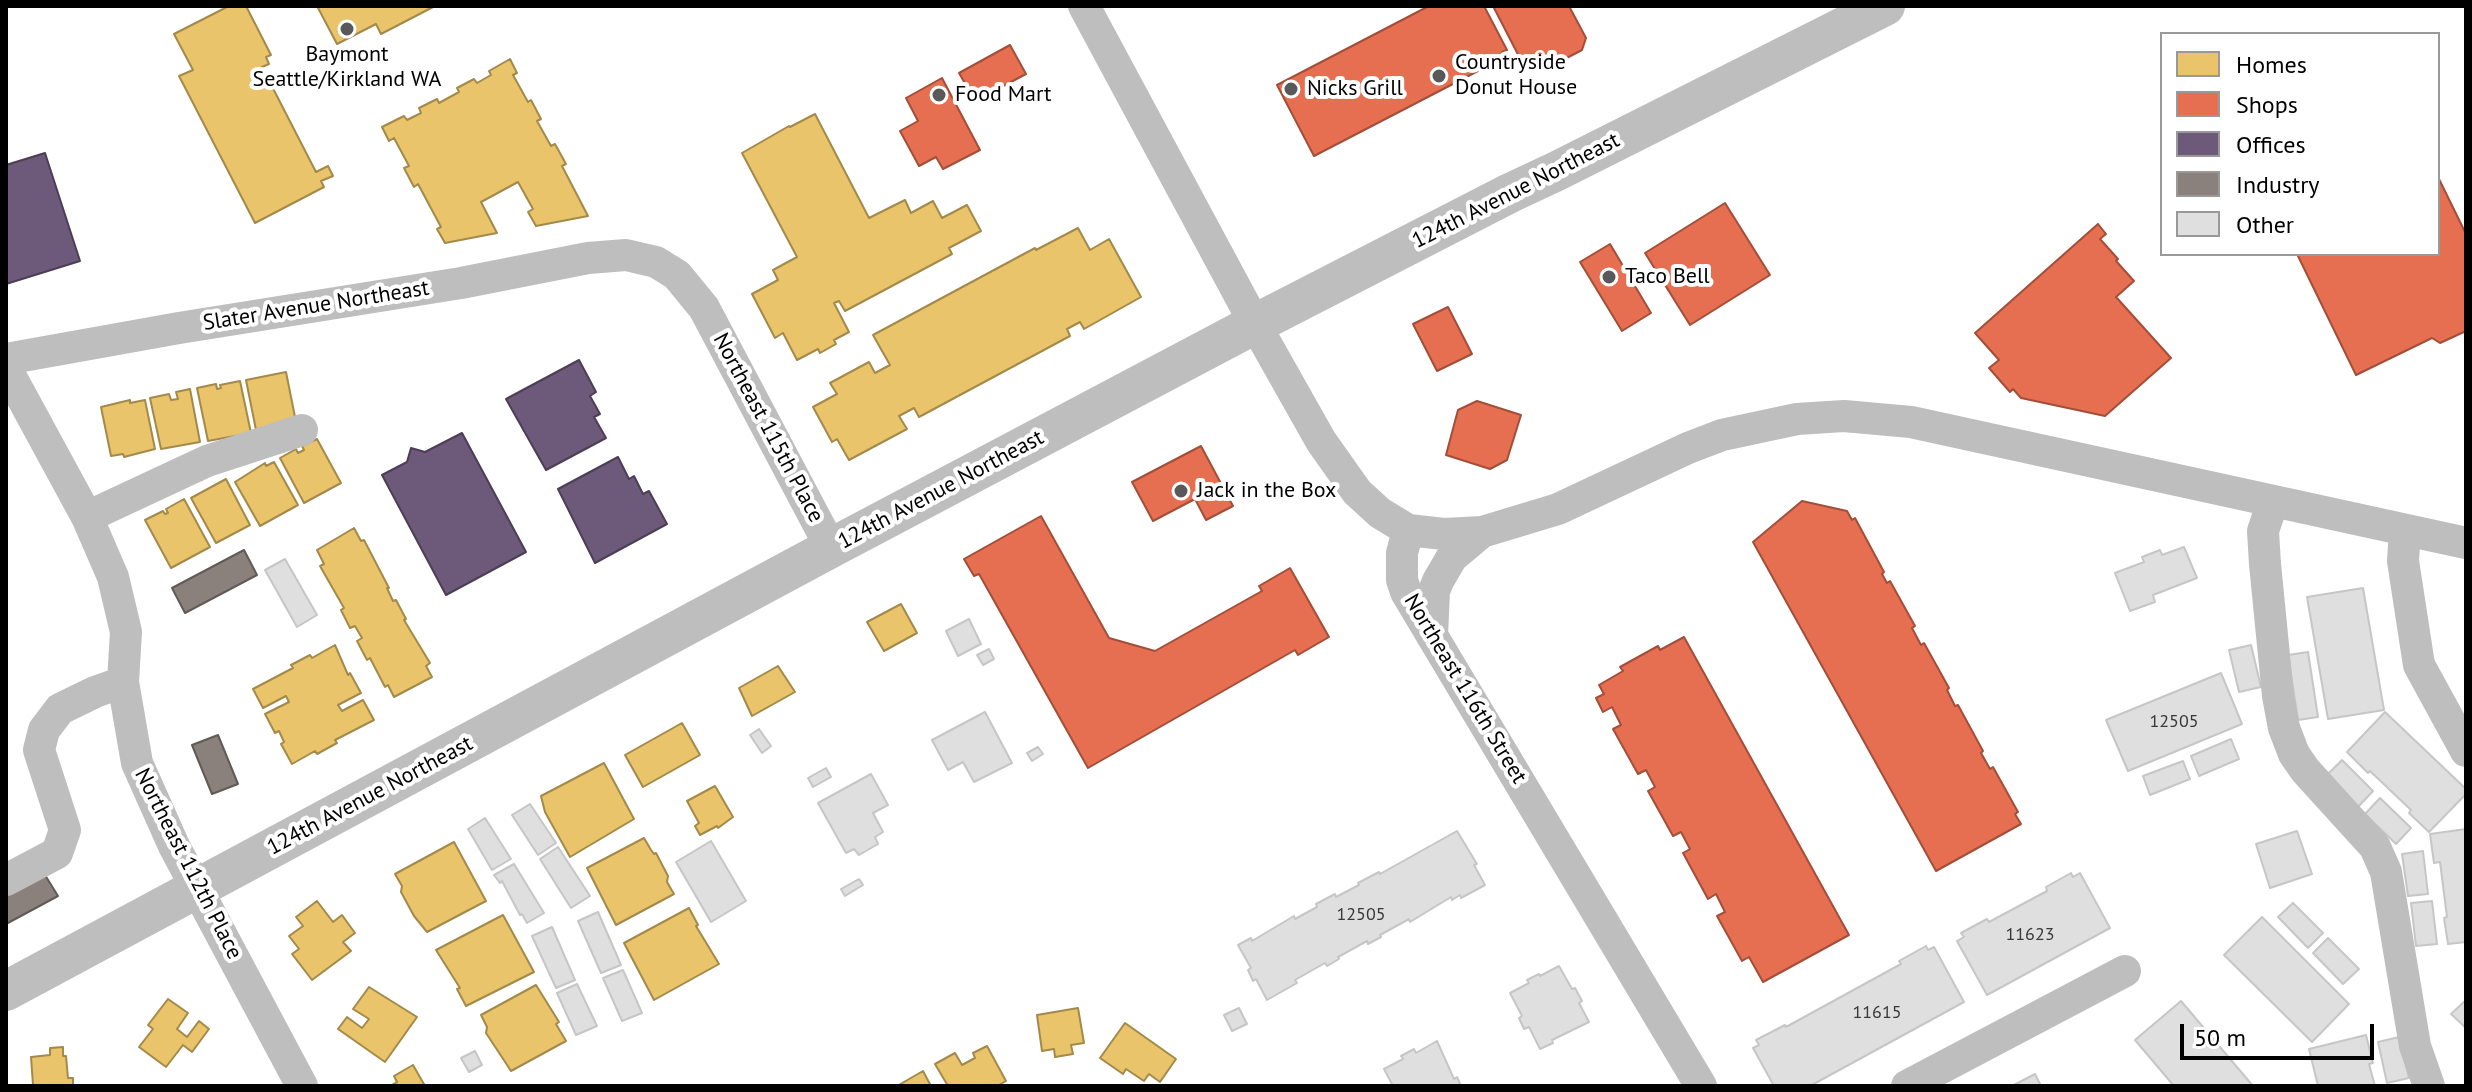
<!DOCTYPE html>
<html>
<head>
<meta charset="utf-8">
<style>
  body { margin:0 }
  #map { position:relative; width:2472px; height:1092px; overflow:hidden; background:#fff; font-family:"PT Sans",sans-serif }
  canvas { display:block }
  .frame { position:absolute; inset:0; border:8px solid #000; pointer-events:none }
  .legend { position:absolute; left:2160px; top:32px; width:280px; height:224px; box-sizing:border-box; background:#fff; border:2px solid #999; margin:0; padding:10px 14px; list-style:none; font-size:24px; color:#000 }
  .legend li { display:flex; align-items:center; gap:16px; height:40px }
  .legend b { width:40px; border:2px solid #999 }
  .scale { position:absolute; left:2180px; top:1024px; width:194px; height:36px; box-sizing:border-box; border:4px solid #000; border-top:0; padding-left:10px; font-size:24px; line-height:28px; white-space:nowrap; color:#000; -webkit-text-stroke:6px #fff; paint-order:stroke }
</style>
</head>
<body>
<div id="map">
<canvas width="2472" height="1092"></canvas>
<div class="frame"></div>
<ul class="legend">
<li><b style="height:22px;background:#e9c46a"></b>Homes</li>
<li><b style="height:22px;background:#e76f51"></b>Shops</li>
<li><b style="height:22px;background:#6d597a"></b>Offices</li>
<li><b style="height:22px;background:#8a817c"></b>Industry</li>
<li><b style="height:22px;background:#dfdfdf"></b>Other</li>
</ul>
<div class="scale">50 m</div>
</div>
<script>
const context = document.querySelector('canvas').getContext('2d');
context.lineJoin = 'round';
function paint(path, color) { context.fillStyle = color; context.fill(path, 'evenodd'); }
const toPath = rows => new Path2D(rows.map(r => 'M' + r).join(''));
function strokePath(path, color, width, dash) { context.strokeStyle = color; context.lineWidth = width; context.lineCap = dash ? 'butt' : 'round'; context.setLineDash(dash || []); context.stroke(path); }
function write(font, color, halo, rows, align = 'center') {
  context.font = font + ' "PT Sans",sans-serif'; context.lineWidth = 8; context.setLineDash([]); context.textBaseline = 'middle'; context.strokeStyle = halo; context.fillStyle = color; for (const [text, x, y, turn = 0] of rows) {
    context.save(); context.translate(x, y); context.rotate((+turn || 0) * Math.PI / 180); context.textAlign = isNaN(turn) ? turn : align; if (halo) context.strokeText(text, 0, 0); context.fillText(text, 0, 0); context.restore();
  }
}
const homes = toPath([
  [229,6,246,6,271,55,266,57,269,64,262,67,316,172,328,166,333,176,321,181,324,187,255,223,179,76,193,70,174,34,229,6],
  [317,6,435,6,381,34,376,24,337,44,317,6],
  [510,59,517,73,513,75,528,102,531,100,541,119,537,121,551,146,555,144,566,164,562,166,588,216,536,226,528,212,533,209,518,182,481,202,497,233,445,243,437,229,441,227,418,184,414,187,404,168,409,166,394,138,389,141,382,127,404,116,407,120,421,113,419,108,437,99,439,103,459,92,457,88,474,79,477,83,491,75,489,71,510,59],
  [815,114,869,218,905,200,911,213,933,201,942,218,967,205,981,231,949,248,952,254,845,311,839,301,834,303,849,332,834,340,836,344,820,353,818,349,797,360,783,333,775,338,752,294,778,280,773,270,797,257,742,153,789,126,790,127,815,114],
  [1078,228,1090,250,1109,239,1141,297,1084,329,1080,322,1067,329,1070,336,919,417,914,408,899,416,907,429,849,460,837,439,832,442,813,407,837,394,830,383,869,362,875,373,890,365,873,335,1035,248,1036,250,1078,228],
  [286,372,296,422,256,430,246,380,286,372],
  [240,381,251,433,208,441,197,388,216,384,217,389,221,388,220,385,240,381],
  [190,389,200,442,161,449,150,398,169,394,171,400,178,399,176,392,190,389],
  [130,400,130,403,145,400,155,449,124,457,123,454,111,456,101,407,130,400],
  [317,439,341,483,304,503,280,458,296,449,298,453,304,450,302,446,317,439],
  [274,462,298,505,260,526,235,482,265,463,266,466,274,462],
  [226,479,250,525,216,543,191,498,226,479],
  [184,499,210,547,171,568,145,520,163,511,165,514,168,513,166,509,184,499],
  [354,528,361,541,364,540,389,588,387,588,393,601,396,600,406,619,404,620,430,663,426,666,432,677,394,697,388,685,385,687,370,658,367,660,357,641,362,638,355,626,350,628,341,610,344,608,320,566,324,564,317,550,354,528],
  [901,604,917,633,884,651,867,622,901,604],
  [335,645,348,675,350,673,361,693,338,705,342,711,363,700,374,720,335,740,337,743,317,754,315,751,292,764,281,744,284,742,279,731,275,733,265,714,289,702,286,696,263,708,253,689,293,668,291,665,310,655,312,658,335,645],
  [778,666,795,692,752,716,739,688,778,666],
  [682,723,700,755,643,787,625,755,682,723],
  [604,763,634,819,570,857,545,812,541,796,604,763],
  [715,786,733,817,718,828,717,826,700,835,695,826,699,823,687,801,715,786],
  [644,838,651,850,654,854,656,853,668,876,667,882,674,894,616,925,587,868,644,838],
  [454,842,486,901,427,932,414,916,401,892,402,886,395,874,454,842],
  [317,901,333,922,342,915,355,933,343,942,351,951,312,980,292,954,299,949,289,936,303,926,296,917,317,901],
  [689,908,698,925,696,926,719,964,654,1000,624,943,689,908],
  [503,915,534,972,466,1006,457,989,460,988,436,950,503,915],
  [536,985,559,1022,556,1024,566,1041,511,1071,486,1033,487,1027,481,1015,536,985],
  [369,987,417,1017,385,1062,338,1029,347,1017,362,1028,369,1019,353,1009,369,987],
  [168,999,188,1013,177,1029,187,1037,199,1021,209,1029,192,1052,183,1045,166,1067,139,1047,153,1029,148,1025,168,999],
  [1078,1008,1084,1043,1071,1045,1073,1054,1055,1057,1054,1049,1042,1051,1037,1015,1078,1008],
  [1125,1023,1176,1059,1160,1082,1149,1074,1144,1081,1126,1069,1123,1074,1100,1058,1125,1023],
  [987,1046,1006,1081,997,1086,948,1086,935,1064,955,1053,962,1065,975,1058,973,1053,987,1046],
  [63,1047,63,1056,66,1056,68,1078,73,1078,73,1086,21,1086,33,1085,31,1057,50,1055,50,1048,63,1047],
  [413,1065,425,1086,390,1086,397,1082,394,1076,413,1065],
  [923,1071,931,1086,897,1086,923,1071]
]);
paint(homes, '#e9c46a');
strokePath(homes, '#a3894a', 2);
const shops = toPath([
  [1429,6,1484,6,1507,50,1502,52,1505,57,1314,156,1277,85,1429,6],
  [1493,6,1569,6,1586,38,1582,50,1559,62,1549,58,1526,70,1493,6],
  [1010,45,1026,74,975,101,959,73,1010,45],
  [942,78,980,150,943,169,936,157,919,166,900,131,918,121,906,98,942,78],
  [2438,177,2466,234,2466,331,2440,343,2432,338,2356,375,2297,254,2438,254,2438,177],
  [1725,203,1770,275,1690,325,1645,253,1725,203],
  [2098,224,2106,234,2100,239,2118,259,2116,261,2134,281,2116,297,2171,358,2105,416,2021,398,2013,389,2010,392,1989,368,1999,360,1975,333,2098,224],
  [1610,244,1651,313,1622,331,1580,262,1610,244],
  [1448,307,1472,354,1437,371,1413,324,1448,307],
  [1477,401,1521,415,1507,460,1490,469,1446,455,1458,410,1477,401],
  [1201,446,1233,506,1206,520,1195,499,1153,521,1132,482,1201,446],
  [1802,501,1847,511,1852,520,1855,518,1884,572,1882,574,1887,583,1890,581,1915,626,1912,628,1921,645,1924,643,1949,688,1947,690,1955,706,1958,705,1983,751,1981,753,1990,769,1993,767,2018,812,2015,814,2021,824,1936,871,1753,542,1802,501],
  [1041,516,1109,638,1155,651,1262,591,1259,586,1290,568,1329,637,1298,655,1295,650,1088,768,979,574,974,576,964,559,1041,516],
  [1684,637,1849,935,1763,982,1749,957,1742,961,1717,916,1725,912,1716,894,1708,899,1683,853,1690,849,1681,832,1673,836,1648,791,1655,787,1646,770,1638,774,1613,729,1621,725,1612,707,1603,712,1596,698,1604,694,1599,685,1623,671,1620,667,1658,646,1660,650,1684,637]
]);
paint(shops, '#e76f51');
strokePath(shops, '#a24e39', 2);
const offices = toPath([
  [45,153,80,261,6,284,6,165,45,153],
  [579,360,596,392,590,396,600,414,594,417,606,438,546,470,506,399,579,360],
  [462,433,526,552,446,595,382,475,407,462,411,448,425,452,462,433],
  [618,457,629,479,634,476,643,494,649,491,667,524,595,563,558,489,618,457]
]);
paint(offices, '#6d597a');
strokePath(offices, '#4c3e55', 2);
const industry = toPath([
  [244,550,257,575,185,613,172,588,244,550],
  [218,735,238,784,212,794,192,745,218,735],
  [45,875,58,896,6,924,6,896,45,875]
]);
paint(industry, '#8a817c');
strokePath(industry, '#615a57', 2);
const building = toPath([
  [2184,547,2197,578,2153,595,2155,602,2130,611,2115,573,2144,562,2142,557,2160,550,2162,555,2184,547],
  [285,559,317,615,297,627,265,570,285,559],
  [2363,588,2384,710,2328,719,2307,597,2363,588],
  [969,619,981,644,958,656,946,631,969,619],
  [2251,645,2261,687,2239,692,2229,650,2251,645],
  [989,649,994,659,983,665,977,655,989,649],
  [2308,652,2318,717,2298,720,2288,655,2308,652],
  [2221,673,2242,724,2128,771,2106,720,2221,673],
  [985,712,1012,763,974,782,963,762,948,770,932,740,985,712],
  [2385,712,2466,789,2466,794,2429,832,2409,813,2411,810,2370,771,2368,773,2347,752,2385,712],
  [759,729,771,746,762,753,750,735,759,729],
  [2231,739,2239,759,2199,776,2191,756,2231,739],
  [1038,747,1043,754,1032,761,1027,753,1038,747],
  [2342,760,2373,791,2358,807,2326,776,2342,760],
  [2183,761,2190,779,2150,795,2143,776,2183,761],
  [826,768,831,777,813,787,808,778,826,768],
  [871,774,888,805,873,813,883,832,875,837,878,844,859,855,854,849,846,853,818,803,871,774],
  [2380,798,2411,828,2396,844,2365,814,2380,798],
  [530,804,556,843,538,855,512,815,530,804],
  [485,818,511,859,492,870,468,829,485,818],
  [2466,829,2466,942,2448,944,2444,918,2447,917,2440,862,2434,863,2430,834,2466,829],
  [1457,831,1477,864,1474,865,1485,885,1461,898,1460,895,1452,900,1451,897,1410,922,1409,919,1380,935,1381,937,1368,944,1367,941,1338,957,1339,959,1327,966,1325,963,1295,980,1297,983,1267,1000,1256,979,1253,981,1248,970,1251,968,1238,945,1251,938,1252,941,1294,916,1295,919,1317,907,1316,904,1335,894,1336,897,1359,885,1358,883,1379,872,1380,874,1457,831],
  [2297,831,2312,874,2270,888,2256,844,2297,831],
  [711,841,746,901,711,922,676,862,711,841],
  [558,847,590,896,571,908,540,859,558,847],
  [2423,851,2428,894,2408,896,2402,854,2423,851],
  [514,864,544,913,527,923,522,914,520,915,502,881,500,883,494,875,514,864],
  [2071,873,2073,877,2080,873,2110,928,1987,995,1957,941,1964,937,1961,933,1987,919,1989,922,2047,891,2046,887,2071,873],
  [859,879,863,885,845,896,841,889,859,879],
  [2432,901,2437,944,2416,946,2411,903,2432,901],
  [2293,903,2323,933,2308,948,2278,917,2293,903],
  [598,912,621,965,601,973,578,921,598,912],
  [2262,917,2349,1004,2312,1042,2224,955,2262,917],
  [552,927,575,980,556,988,532,936,552,927],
  [2328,938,2359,969,2343,984,2313,953,2328,938],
  [1926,946,1928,950,1934,947,1964,1002,1810,1086,1774,1086,1753,1048,1759,1045,1756,1040,1785,1025,1786,1027,1901,964,1899,961,1926,946],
  [1559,966,1572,989,1575,988,1582,1001,1579,1003,1589,1022,1552,1040,1553,1043,1540,1049,1529,1027,1524,1029,1519,1018,1522,1016,1510,993,1529,983,1527,980,1539,974,1540,976,1559,966],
  [623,970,642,1013,622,1021,603,978,623,970],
  [577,984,597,1026,576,1035,557,993,577,984],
  [2466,1000,2466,1028,2451,1014,2466,1000],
  [2181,1001,2253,1086,2174,1086,2135,1040,2181,1001],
  [1239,1008,1247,1024,1232,1031,1224,1015,1239,1008],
  [2366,1035,2373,1063,2369,1064,2375,1086,2318,1086,2309,1049,2366,1035],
  [2399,1037,2409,1078,2387,1083,2378,1042,2399,1037],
  [1437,1041,1454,1079,1457,1077,1461,1086,1393,1086,1384,1069,1403,1059,1401,1056,1414,1049,1416,1053,1437,1041],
  [475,1051,482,1065,469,1072,461,1058,475,1051],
  [2035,1074,2041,1086,2012,1086,2035,1074]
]);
paint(building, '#dfdfdf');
strokePath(building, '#c6c6c6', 2);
strokePath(toPath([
  [1084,6,1255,324,1321,441,1357,492,1380,513,1408,530,1444,534,1482,532,1558,509,1688,448,1722,435,1797,419,1844,416,1911,422,2466,543],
  [6,359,179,328,461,283,588,258,626,255,656,262,677,275,704,308,831,548],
  [6,368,87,517,113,577,126,632,123,682,137,763,174,846,302,1086],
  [2273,501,2263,531,2265,564,2278,696,2284,728,2294,754,2305,770,2375,847,2386,872,2415,1046,2429,1086],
  [87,517,207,461,302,430],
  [1408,530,1402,553,1402,580,1406,592,1701,1086],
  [2405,530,2403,561,2419,665,2466,751],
  [1432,636,1434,591,1438,581,1452,557,1482,532],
  [6,880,57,853,65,830,39,750,44,730,60,709,95,692,123,682],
  [1907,1086,2125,971]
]), '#bebebe', 32);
strokePath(toPath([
  [6,991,831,548,1255,324,1510,193,1557,171,1885,6]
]), '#bebebe', 40);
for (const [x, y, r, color] of [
  [347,29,8,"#595959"],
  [1439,76,8,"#595959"],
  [1291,89,8,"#595959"],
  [939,95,8,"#595959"],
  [1609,277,8,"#595959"],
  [1181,491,8,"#595959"]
]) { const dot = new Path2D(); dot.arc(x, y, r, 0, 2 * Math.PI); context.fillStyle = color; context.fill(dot); strokePath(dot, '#fff', 3); }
write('18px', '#383838', null, [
  ["12505",2174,722],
  ["12505",1361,915],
  ["11623",2030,935],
  ["11615",1877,1013]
]);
write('22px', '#000', '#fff', [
  ["Baymont",347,55,"center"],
  ["Seattle/Kirkland WA",347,80,"center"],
  ["Countryside",1455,63],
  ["Donut House",1455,88],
  ["Nicks Grill",1307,89],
  ["Food Mart",955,95],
  ["Taco Bell",1625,277],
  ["Jack in the Box",1197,491]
], 'left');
write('22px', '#000', '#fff', [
  ["124th Avenue Northeast",1516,191,-27],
  ["Slater Avenue Northeast",316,306,-9],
  ["Northeast 115th Place",768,428,62],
  ["124th Avenue Northeast",941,490,-28],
  ["Northeast 116th Street",1465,689,59],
  ["124th Avenue Northeast",370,796,-28],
  ["Northeast 112th Place",188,864,63]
]);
</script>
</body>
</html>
